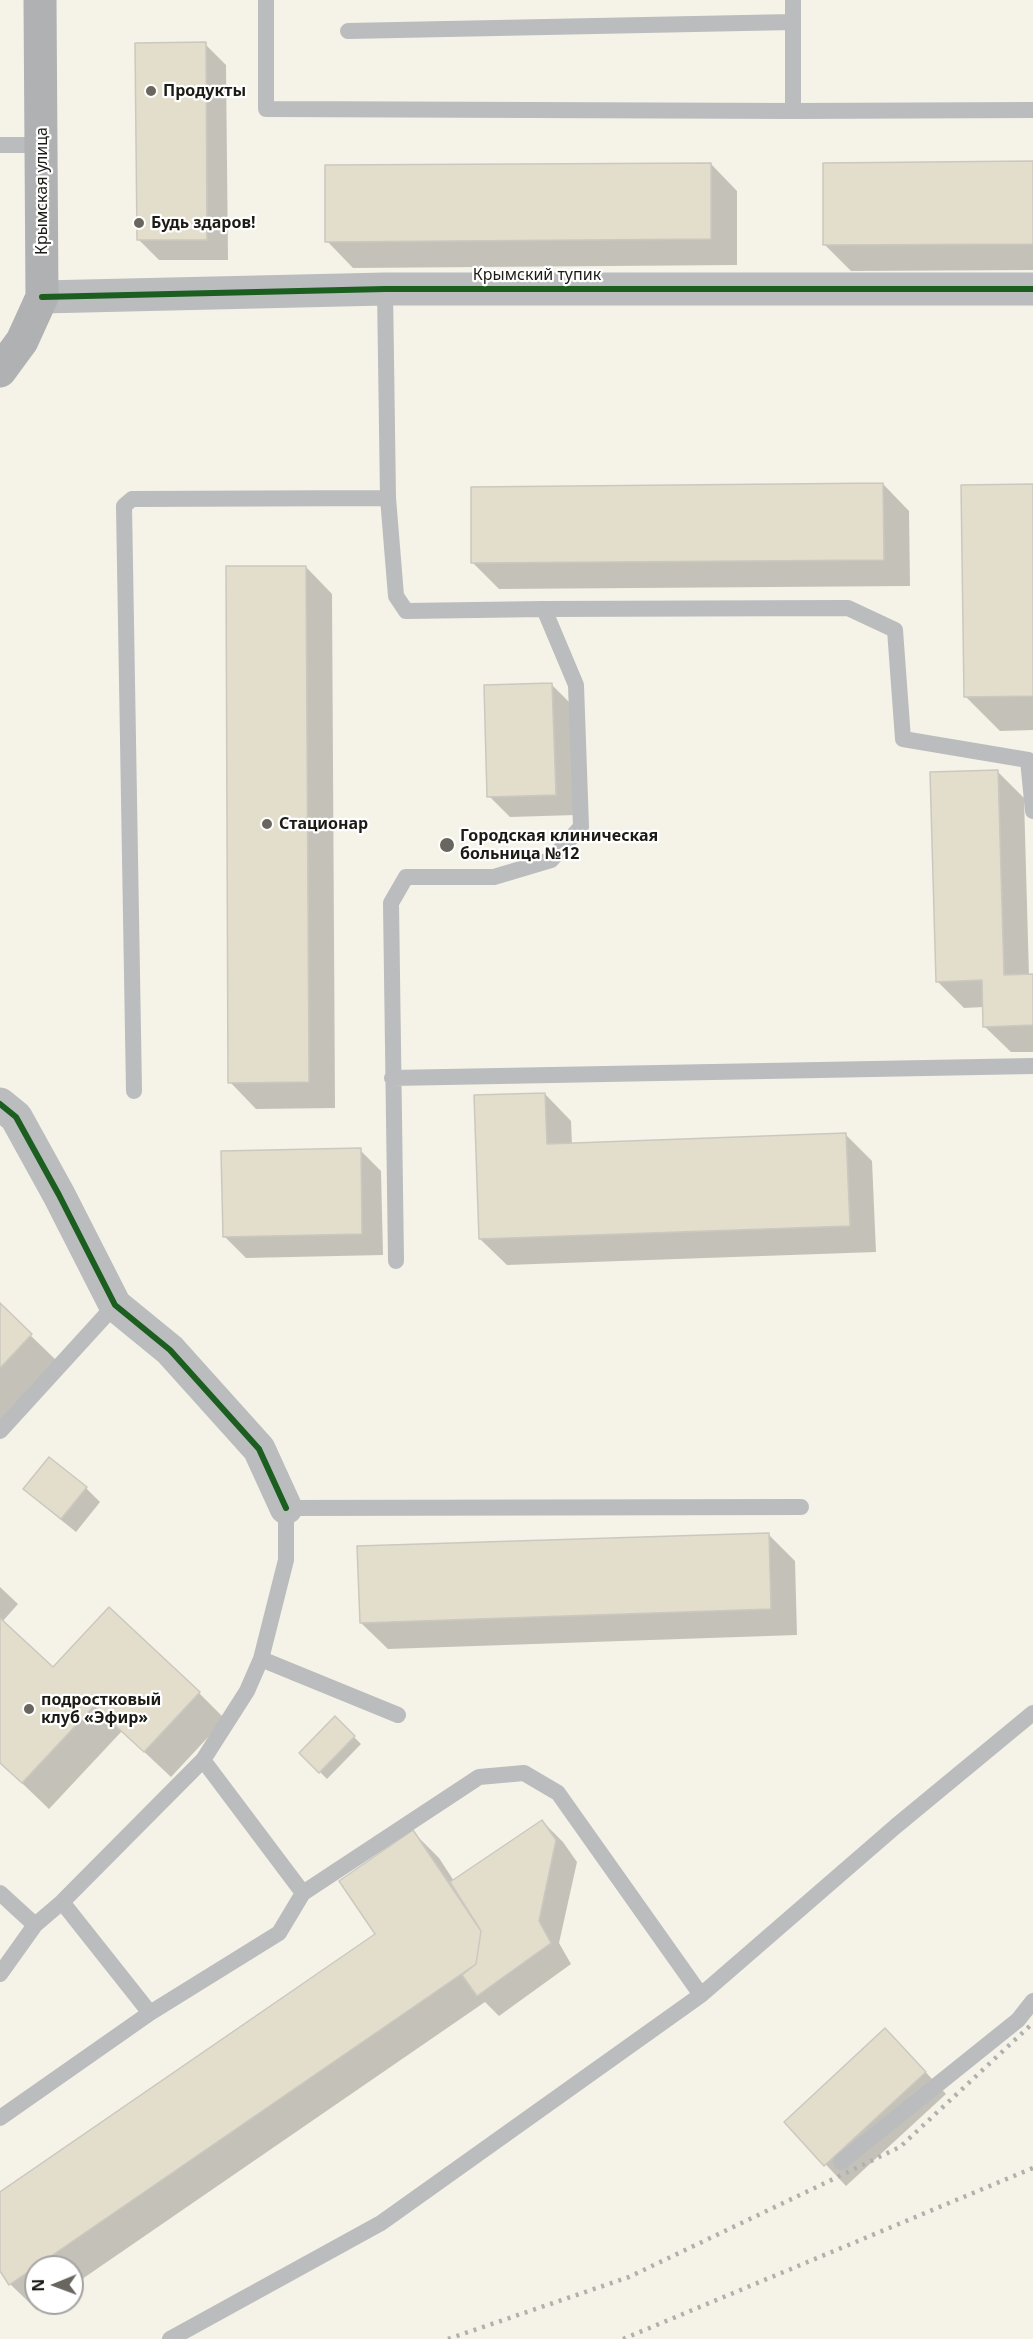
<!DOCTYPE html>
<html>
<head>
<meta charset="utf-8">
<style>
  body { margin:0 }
  #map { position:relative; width:1033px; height:2339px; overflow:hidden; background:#f5f2e8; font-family:"Noto Sans",sans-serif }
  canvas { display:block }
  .north { position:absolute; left:24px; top:2255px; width:60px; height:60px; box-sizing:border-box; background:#fff; border:2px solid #a5a4a1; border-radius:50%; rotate:269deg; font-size:16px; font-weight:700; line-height:24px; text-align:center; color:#1d1b15 }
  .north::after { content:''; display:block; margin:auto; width:21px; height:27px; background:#69665f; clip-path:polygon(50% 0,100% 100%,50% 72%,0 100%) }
</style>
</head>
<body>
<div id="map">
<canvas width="1033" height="2339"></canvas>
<div class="north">N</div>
</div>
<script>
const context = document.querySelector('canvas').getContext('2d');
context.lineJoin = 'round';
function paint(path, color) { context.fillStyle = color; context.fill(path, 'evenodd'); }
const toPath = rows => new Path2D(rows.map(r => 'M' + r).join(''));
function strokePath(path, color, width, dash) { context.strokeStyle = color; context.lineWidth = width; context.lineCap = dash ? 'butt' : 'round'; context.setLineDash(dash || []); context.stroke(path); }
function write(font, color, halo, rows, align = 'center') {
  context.font = font + ' "Noto Sans",sans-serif'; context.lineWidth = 4.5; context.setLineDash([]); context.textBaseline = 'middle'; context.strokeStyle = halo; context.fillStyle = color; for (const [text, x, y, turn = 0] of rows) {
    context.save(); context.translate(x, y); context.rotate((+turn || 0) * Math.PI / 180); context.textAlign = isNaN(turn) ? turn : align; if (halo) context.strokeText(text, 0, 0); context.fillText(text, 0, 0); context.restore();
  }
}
paint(toPath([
  [205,44,226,65,228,260,159,260,138,239],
  [1033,163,1033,270,851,271,825,245],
  [711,164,737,191,737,265,353,268,327,241],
  [883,484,909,511,910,586,499,589,473,563],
  [1033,486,1033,730,1000,731,966,697],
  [306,567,332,594,335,1108,256,1109,230,1082],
  [551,684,572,705,576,815,510,817,489,796],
  [997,771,1024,798,1029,976,1033,976,1033,1052,1011,1052,984,1026,984,1007,964,1008,937,981],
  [545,1094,571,1121,572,1145,846,1135,872,1161,876,1252,507,1265,480,1239],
  [360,1150,381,1171,383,1255,246,1258,225,1237],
  [0,1306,57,1361,0,1422],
  [86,1488,100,1502,76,1532,40,1503,25,1489],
  [768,1534,795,1561,797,1635,388,1649,361,1623],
  [0,1587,18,1604,2,1622,53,1669,199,1693,225,1719,171,1777,122,1731,49,1809,0,1762],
  [335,1718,361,1744,327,1779,301,1753],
  [542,1821,563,1842,577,1862,559,1943,571,1964,499,2016,485,2002,72,2286,72,2267,36,2267,36,2303,48,2303,37,2310,10,2284,0,2269,0,2194,377,1934,413,1832,439,1858,454,1881],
  [906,2051,946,2094,846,2186,786,2122]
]), '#0003');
const building = toPath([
  [206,42,207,240,137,240,135,43,206,42],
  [1033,161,1033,244,823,245,823,163,1033,161],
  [711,163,711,239,325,242,325,165,711,163],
  [883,483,884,560,471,563,471,487,883,483],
  [1033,484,1033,696,964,697,961,485,1033,484],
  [226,566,306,566,309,1082,228,1083,226,566],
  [552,683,556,795,487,797,484,685,552,683],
  [998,770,1004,975,1033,974,1033,1025,983,1027,982,980,936,982,930,772,998,770],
  [545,1093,547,1144,846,1133,850,1226,479,1239,474,1095,545,1093],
  [361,1148,362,1234,223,1237,221,1151,361,1148],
  [0,1303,32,1334,0,1368,0,1303],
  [49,1457,87,1487,61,1519,23,1489,49,1457],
  [769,1533,771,1609,360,1623,357,1546,769,1533],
  [109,1607,200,1692,144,1752,94,1706,22,1783,0,1763,0,1618,53,1667,109,1607],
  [335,1716,355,1736,319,1773,299,1753,335,1716],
  [542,1820,556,1840,539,1921,551,1943,477,1996,462,1975,476,1964,481,1931,450,1882,542,1820],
  [413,1830,481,1931,476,1964,9,2285,0,2271,0,2192,375,1934,339,1881,413,1830],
  [885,2028,926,2072,824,2166,784,2122,885,2028]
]);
paint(building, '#e3decb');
strokePath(building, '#cbc8c0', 1.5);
strokePath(toPath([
  [266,0,266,109,793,111,1033,110],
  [793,0,793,111],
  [348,31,793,22],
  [0,145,42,145],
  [385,289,388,498,396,596,406,611,544,609,576,685,581,827,551,860,494,877,406,877,391,903,396,1261],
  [544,609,848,608,895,630,903,739,1028,760,1033,811],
  [392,1078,1033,1066],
  [134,1091,124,506,132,499,388,498],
  [0,1431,115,1305],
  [261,1659,398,1715],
  [0,1893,35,1925,62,1902,203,1760,247,1691,261,1659,286,1560,286,1508,801,1507],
  [303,1893,479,1777,524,1773,558,1793,701,1995],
  [62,1902,150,2013],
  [0,1974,35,1925],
  [0,2118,150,2013,279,1933,303,1893,203,1760],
  [841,2162,1018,2020,1033,2001],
  [170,2339,381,2223,701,1995,896,1826,1033,1713]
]), '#babcbd', 16);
strokePath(toPath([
  [42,297,385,289,1033,289],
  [0,1104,16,1117,59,1195,115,1305,170,1350,259,1449,286,1508]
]), '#babcbd', 33);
strokePath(toPath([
  [0,371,22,341,42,297,40,0]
]), '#afb1b2', 33);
strokePath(toPath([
  [448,2339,629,2277,900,2147,1033,2023],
  [623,2339,1033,2168]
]), '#b0b1af', 4.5, [3, 6]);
strokePath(toPath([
  [42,297,385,289,1033,289],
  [0,1104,16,1117,59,1195,115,1305,170,1350,259,1449,286,1508]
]), '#1b5e20', 6);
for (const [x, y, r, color] of [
  [151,91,6,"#69665f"],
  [139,223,6,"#69665f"],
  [267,824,6,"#69665f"],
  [447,845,8,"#69665f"],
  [29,1709,6,"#69665f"]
]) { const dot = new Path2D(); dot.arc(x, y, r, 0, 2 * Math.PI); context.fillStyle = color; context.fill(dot); strokePath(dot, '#fff', 2); }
write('bold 16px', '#1d1b15', '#fff', [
  ["Продукты",163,91],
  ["Будь здаров!",151,223],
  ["Стационар",279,824],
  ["Городская клиническая",460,836],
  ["больница №12",460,854],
  ["подростковый",41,1700],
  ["клуб «Эфир»",41,1718]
], 'left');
write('16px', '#1d1b15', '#fff', [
  ["Крымская улица",42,191,-90],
  ["Крымский тупик",537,275]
]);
</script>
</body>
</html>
